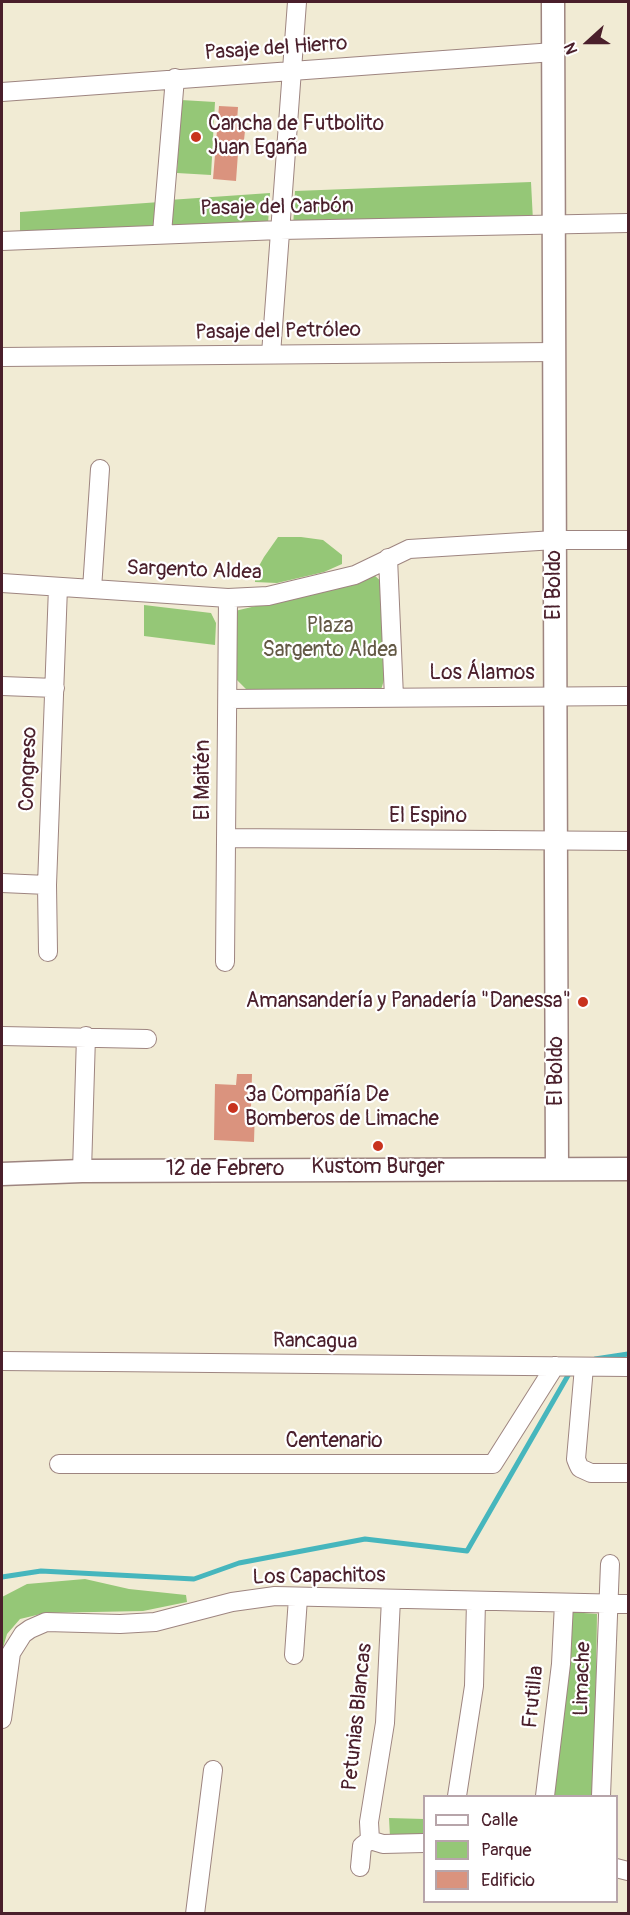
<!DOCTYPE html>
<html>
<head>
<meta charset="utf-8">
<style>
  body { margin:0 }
  #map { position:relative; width:630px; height:1915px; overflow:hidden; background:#f1ebd4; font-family:Pangolin,sans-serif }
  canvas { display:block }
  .frame { position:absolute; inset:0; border:3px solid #4a1f2b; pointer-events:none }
  .legend { position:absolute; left:423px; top:1795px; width:195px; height:108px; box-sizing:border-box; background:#fff; border:2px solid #b7a5aa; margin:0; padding:8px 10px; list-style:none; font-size:18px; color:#4a1f2b }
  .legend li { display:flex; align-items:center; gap:12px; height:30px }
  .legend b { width:30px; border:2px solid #b7a5aa }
  .north { position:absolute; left:558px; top:12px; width:60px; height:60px; -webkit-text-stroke:4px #fff; paint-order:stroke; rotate:249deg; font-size:16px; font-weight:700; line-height:24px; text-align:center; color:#4a1f2b }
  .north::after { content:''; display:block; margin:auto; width:21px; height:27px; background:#4a1f2b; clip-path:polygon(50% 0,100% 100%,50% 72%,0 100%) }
</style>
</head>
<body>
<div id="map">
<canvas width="630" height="1915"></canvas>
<div class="frame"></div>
<ul class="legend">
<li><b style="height:8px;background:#fff"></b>Calle</li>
<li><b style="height:16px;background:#95c777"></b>Parque</li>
<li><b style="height:16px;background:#da937e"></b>Edificio</li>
</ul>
<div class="north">N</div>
</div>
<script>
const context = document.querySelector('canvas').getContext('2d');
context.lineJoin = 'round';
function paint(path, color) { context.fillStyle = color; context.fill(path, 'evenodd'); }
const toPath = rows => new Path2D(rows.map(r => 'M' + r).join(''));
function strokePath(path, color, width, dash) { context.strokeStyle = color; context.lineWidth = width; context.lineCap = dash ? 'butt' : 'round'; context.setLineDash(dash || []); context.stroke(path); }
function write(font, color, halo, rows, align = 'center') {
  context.font = font + ' Pangolin,sans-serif'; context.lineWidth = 4.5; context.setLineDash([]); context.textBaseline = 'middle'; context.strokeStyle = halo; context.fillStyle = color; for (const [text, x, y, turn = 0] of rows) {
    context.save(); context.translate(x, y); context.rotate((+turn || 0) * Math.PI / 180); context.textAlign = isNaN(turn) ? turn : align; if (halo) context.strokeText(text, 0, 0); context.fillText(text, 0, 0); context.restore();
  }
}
paint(toPath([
  [181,100,215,102,211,175,177,173],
  [531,182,533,221,293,228,295,191],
  [270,193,268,224,167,226,169,200],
  [160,202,156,228,20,235,20,212],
  [278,537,301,537,323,540,342,555,342,564,324,572,277,583,255,582,255,573,264,557],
  [374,575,384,584,384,680,381,690,247,690,235,678,235,611,323,590],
  [144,605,211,613,216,623,215,645,144,636],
  [85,1579,129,1589,186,1595,187,1602,143,1611,45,1613,20,1619,7,1634,2,1651,2,1597,27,1584],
  [570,1612,597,1614,594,1796,550,1796],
  [389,1818,424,1819,424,1838,390,1837]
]), '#95c777');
strokePath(toPath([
  [595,1359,628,1354],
  [2,1577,41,1571,194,1579,239,1563,365,1539,467,1551,570,1372]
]), '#46b6bd', 5);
paint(toPath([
  [219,106,238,107,237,121,246,122,244,140,239,139,236,181,213,179],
  [237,1074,252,1074,251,1108,255,1108,254,1142,214,1140,215,1084,236,1085]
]), '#da937e');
const minor = toPath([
  [2,92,554,52],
  [162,233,175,78],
  [2,241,280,230,628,223],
  [271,354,297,2],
  [2,357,555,352],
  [388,558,394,697],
  [2,583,228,598,268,596,355,575,409,549,555,540,628,540],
  [92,589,100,469],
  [2,686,55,688],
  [228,699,628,696],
  [226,838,628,841],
  [2,883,47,885],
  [48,952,47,885,58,587],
  [225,962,228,598],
  [2,1036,147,1039],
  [82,1171,86,1036],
  [2,1361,628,1367],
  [584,1367,576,1459,578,1464,580,1468,591,1473,628,1473],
  [59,1464,493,1464,555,1366],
  [294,1655,298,1598],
  [2,1719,11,1653,23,1634,30,1629,46,1622,120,1624,155,1622,232,1602,275,1596,628,1604],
  [457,1796,474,1686,476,1601],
  [545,1796,561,1664,564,1603],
  [601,1796,610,1564],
  [370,1840,369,1822,385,1723,391,1599],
  [370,1840,383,1844,424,1843],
  [360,1867,362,1846,370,1840],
  [616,1868,628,1871],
  [195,1914,213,1770]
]);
const tertiary = toPath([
  [553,2,557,1169],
  [2,1174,82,1171,628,1169]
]);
strokePath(minor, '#9e8580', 20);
strokePath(tertiary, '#9e8580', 25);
strokePath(minor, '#fff', 18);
strokePath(tertiary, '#fff', 22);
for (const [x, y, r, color] of [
  [196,137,6,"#c8321e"],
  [583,1002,6,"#c8321e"],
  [233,1108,6,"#c8321e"],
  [378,1146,6,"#c8321e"]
]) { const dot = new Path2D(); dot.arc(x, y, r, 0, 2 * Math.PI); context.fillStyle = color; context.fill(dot); strokePath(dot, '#fff', 2); }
write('21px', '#4a1f2b', '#fff', [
  ["Pasaje del Hierro",276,49,-4],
  ["Pasaje del Carbón",277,208,-1],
  ["Pasaje del Petróleo",278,332,-1],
  ["Sargento Aldea",194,571,2],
  ["El Boldo",555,585,-90],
  ["Los Álamos",482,674],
  ["Congreso",29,769,-88],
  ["El Maitén",204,780,-90],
  ["El Espino",428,817],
  ["El Boldo",557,1071,-90],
  ["12 de Febrero",225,1170],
  ["Rancagua",315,1342,1],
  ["Centenario",334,1442],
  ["Los Capachitos",319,1577,-1],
  ["Limache",583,1679,-88],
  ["Frutilla",534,1697,-84],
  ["Petunias Blancas",358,1717,-84]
]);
write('21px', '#4a1f2b', '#fff', [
  ["Cancha de Futbolito",208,125],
  ["Juan Egaña",208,149],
  ["Amansandería y Panadería \"Danessa\"",571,1002,"right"],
  ["3ª Compañía De",245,1096],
  ["Bomberos de Limache",245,1120],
  ["Kustom Burger",378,1168,"center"]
], 'left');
write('21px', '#645a46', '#fff', [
  ["Plaza",330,627],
  ["Sargento Aldea",330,651]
]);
</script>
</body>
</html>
